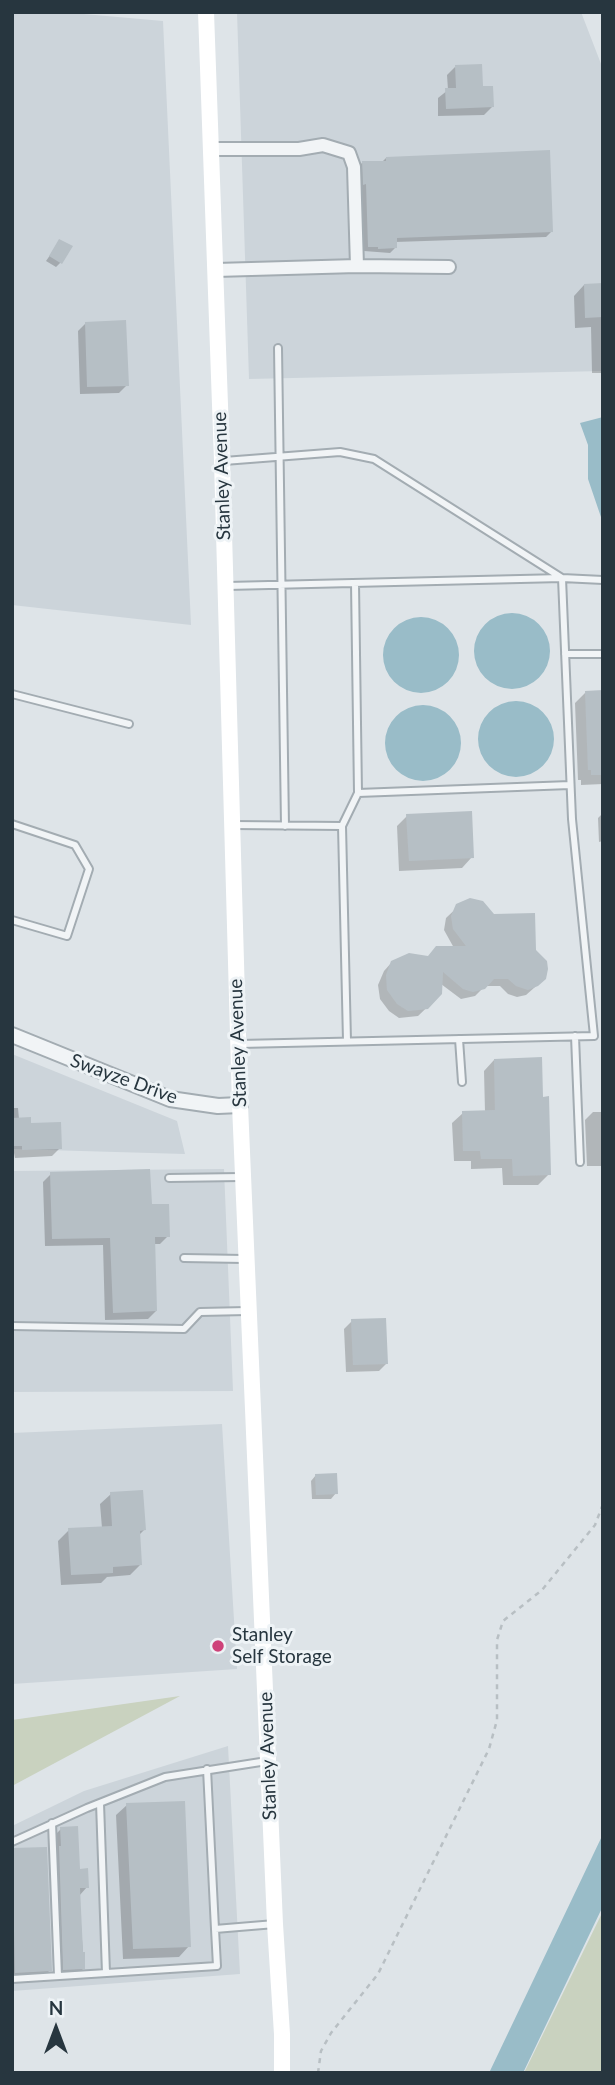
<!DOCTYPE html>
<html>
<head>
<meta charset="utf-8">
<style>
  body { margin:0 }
  #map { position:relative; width:615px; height:2085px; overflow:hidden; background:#dee4e8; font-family:Lato,sans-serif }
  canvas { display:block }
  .frame { position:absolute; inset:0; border:14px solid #27363f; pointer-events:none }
  .north { position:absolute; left:21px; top:1994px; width:70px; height:70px; -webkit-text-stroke:5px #eef3f6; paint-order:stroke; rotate:0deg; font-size:19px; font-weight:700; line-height:28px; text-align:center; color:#27363f }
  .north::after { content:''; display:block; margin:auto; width:24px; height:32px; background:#27363f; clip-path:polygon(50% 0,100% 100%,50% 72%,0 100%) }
</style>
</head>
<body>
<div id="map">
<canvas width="615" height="2085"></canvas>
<div class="frame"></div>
<div class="north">N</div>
</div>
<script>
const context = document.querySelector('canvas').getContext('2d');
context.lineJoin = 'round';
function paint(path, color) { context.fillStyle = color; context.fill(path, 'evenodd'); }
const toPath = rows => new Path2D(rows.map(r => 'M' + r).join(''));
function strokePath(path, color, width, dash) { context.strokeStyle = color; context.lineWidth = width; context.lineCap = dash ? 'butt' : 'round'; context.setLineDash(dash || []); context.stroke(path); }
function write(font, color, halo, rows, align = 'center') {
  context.font = font + ' Lato,sans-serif'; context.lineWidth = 6; context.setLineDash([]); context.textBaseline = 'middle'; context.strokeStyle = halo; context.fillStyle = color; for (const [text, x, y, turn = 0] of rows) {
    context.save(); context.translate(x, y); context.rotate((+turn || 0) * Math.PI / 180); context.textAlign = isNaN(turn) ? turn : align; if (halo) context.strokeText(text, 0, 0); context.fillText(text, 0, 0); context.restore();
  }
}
paint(toPath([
  [12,12,61,12,163,21,191,625,12,605],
  [237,12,581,12,603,69,603,371,249,379],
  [12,1054,177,1121,185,1154,12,1149],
  [224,1169,233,1391,12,1392,12,1171],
  [222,1424,237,1669,12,1684,12,1433],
  [228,1746,240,1974,12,1991,12,1826,84,1791]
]), '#ccd4da');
paint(toPath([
  [180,1696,12,1786,12,1720],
  [603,1911,603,2073,524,2073]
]), '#c9d2bf');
paint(toPath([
  [603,417,603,523,588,479,588,445,580,423],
  '474 651a38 38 0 1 1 76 0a38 38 0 1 1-76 0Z',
  '383 655a38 38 0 1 1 76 0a38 38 0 1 1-76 0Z',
  '478 739a38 38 0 1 1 76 0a38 38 0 1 1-76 0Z',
  '385 743a38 38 0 1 1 76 0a38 38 0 1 1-76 0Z',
  [603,1834,603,1906,523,2073,489,2073]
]), '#99bcc8');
paint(toPath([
  [455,67,481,88,492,107,484,115,438,116,438,98,448,90,447,75],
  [386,158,551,232,546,237,395,242,395,248,390,253,364,251,361,189,359,189,357,168,362,163,382,162],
  [60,241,61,262,56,267,46,261],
  [584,285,603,285,603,373,592,373,591,327,575,328,574,296],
  [86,323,127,385,119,393,80,394,78,331],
  [603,692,603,784,581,785,581,780,578,780,575,703,585,693],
  [603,813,603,841,599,842,598,818],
  [407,816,472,857,462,868,399,871,397,826],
  [464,901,493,916,535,950,543,980,526,995,517,997,508,994,500,986,485,986,475,996,461,999,441,984,441,994,418,1016,399,1018,389,1011,380,999,378,985,384,971,392,962,428,957,454,948,444,930,446,918],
  [494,1060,542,1098,549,1174,538,1185,503,1185,502,1168,471,1169,471,1161,454,1161,452,1123,463,1113,485,1112,484,1071],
  [12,1108,18,1108,19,1119,60,1148,52,1156,15,1158,14,1153,12,1153],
  [593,1112,603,1112,603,1166,587,1166,585,1120],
  [51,1174,150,1206,168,1236,160,1244,154,1244,156,1311,148,1319,105,1320,103,1245,45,1246,43,1182],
  [352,1321,387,1363,379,1371,346,1372,344,1329],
  [316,1475,336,1493,331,1499,312,1499,311,1481],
  [111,1494,144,1530,139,1535,140,1565,130,1575,107,1577,101,1583,61,1585,58,1541,69,1530,102,1528,100,1504],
  [127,1805,189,1946,179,1957,123,1959,116,1815],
  [61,1829,87,1887,79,1896,84,1968,76,1976,56,1977,53,1837],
  [12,1850,50,1970,41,1979,12,1980]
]), '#0003');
paint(toPath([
  [482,64,483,86,493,86,494,107,446,109,445,88,456,88,455,65],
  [550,150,553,232,397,238,397,248,378,249,378,247,368,247,366,184,363,185,362,161,386,161,386,157],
  [59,239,73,246,62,264,49,256],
  [603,283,603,317,585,318,584,284],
  [126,320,129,386,87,387,85,322],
  [603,690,603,775,591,775,591,770,588,770,585,691],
  [472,811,474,858,409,861,406,814],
  [470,898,483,901,494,914,535,913,536,950,547,961,548,969,546,979,538,986,528,990,516,986,508,979,494,979,485,989,473,992,463,989,443,972,442,994,428,1009,408,1011,397,1004,387,990,386,975,391,961,409,953,428,956,436,946,466,946,453,929,451,916,456,904],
  [542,1057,543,1097,549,1096,551,1175,513,1176,512,1159,481,1159,480,1151,463,1151,462,1111,495,1110,494,1059],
  [31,1117,31,1123,61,1122,62,1149,22,1150,22,1146,12,1146,12,1118],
  [150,1169,152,1204,169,1204,170,1237,155,1237,157,1311,113,1313,110,1238,52,1239,50,1172],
  [386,1318,388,1364,353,1365,351,1319],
  [337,1473,338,1494,316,1495,315,1474],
  [143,1490,146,1530,140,1531,142,1565,113,1567,113,1573,71,1575,68,1528,112,1526,110,1492],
  [185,1801,191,1947,133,1949,126,1803],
  [78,1826,80,1869,88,1868,89,1888,80,1888,83,1952,85,1952,85,1969,63,1970,59,1846,61,1846,60,1827],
  [47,1847,52,1971,15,1973,12,1848]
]), '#b6bfc5');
const service = toPath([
  [278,348,285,826],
  [224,461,340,452,374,459,562,578,572,819,594,1036,240,1044],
  [355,583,358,793],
  [227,586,562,578,603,580],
  [565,654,603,654],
  [12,694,129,724],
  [12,824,75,845,89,869,67,936,12,920],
  [233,825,342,826,347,1041],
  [342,826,358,793,570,785],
  [575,1036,580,1162],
  [459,1039,462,1082],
  [169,1178,241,1177],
  [184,1258,244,1259],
  [12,1326,184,1329,200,1312,247,1311],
  [207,1769,215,1929],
  [100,1803,106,1973],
  [52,1823,58,1976],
  [12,1842,87,1808,165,1777,267,1761],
  [12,1979,217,1966,215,1929,275,1924]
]);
const minor = toPath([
  [212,149,299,149,323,145,349,153,354,167,357,266],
  [216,270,357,266,449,267]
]);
const tertiary = toPath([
  [12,1035,170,1099,218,1106,240,1105]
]);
strokePath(service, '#a3acb2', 10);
strokePath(minor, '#a3acb2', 16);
strokePath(tertiary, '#a3acb2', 18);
strokePath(toPath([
  [318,2073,321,2051,331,2033,378,1974,489,1749,497,1720,497,1640,503,1621,542,1590,595,1525,603,1504]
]), '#b8bfc3', 2.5, [5, 5]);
strokePath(service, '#f1f4f6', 6);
strokePath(minor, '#f1f4f6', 12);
strokePath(tertiary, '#f1f4f6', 14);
strokePath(toPath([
  [206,12,222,461,240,1105,275,1924,282,2034,282,2073]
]), '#fff', 16);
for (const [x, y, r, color] of [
  [218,1646,7,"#ce4279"]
]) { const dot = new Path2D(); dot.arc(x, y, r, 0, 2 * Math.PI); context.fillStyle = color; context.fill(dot); strokePath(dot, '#eef3f6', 2.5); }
write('19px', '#27363f', '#eef3f6', [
  ["Stanley Avenue",222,476,-92],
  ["Stanley Avenue",238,1043,-92],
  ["Swayze Drive",124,1079,20],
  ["Stanley Avenue",268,1756,-92]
]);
write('19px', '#27363f', '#eef3f6', [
  ["Stanley",232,1635],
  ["Self Storage",232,1657]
], 'left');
</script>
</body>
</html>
